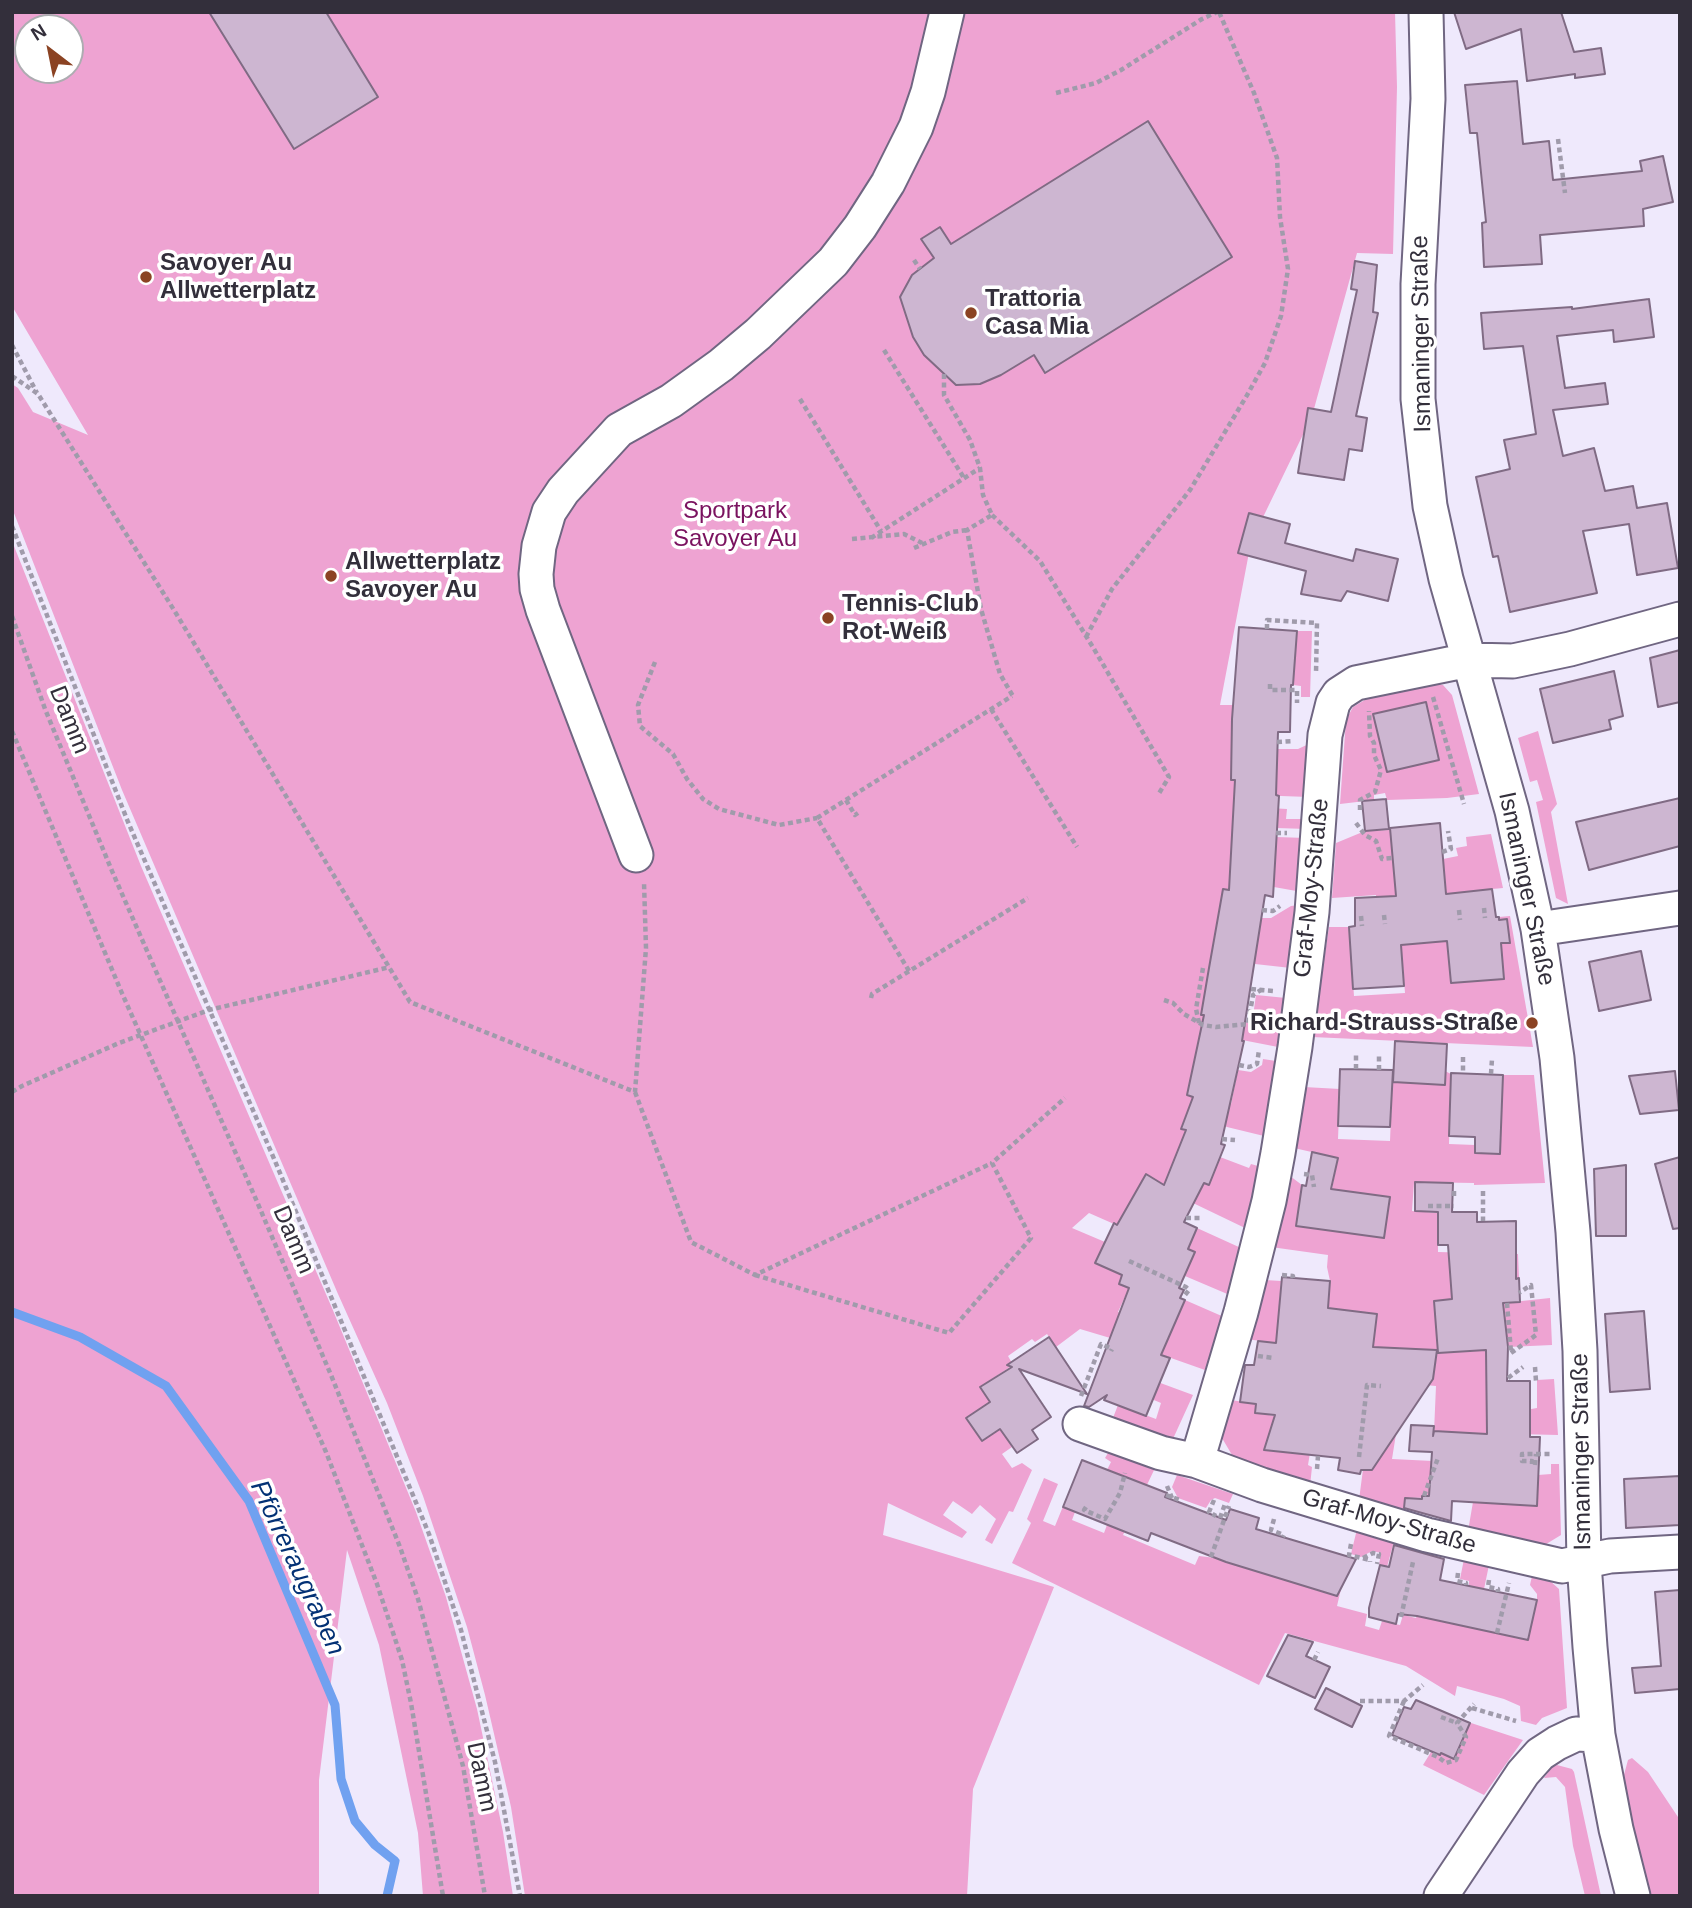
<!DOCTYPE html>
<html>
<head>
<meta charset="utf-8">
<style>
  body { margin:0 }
  #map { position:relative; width:1692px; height:1908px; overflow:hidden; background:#efe9fc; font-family:Helvetica,sans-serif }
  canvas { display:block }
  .frame { position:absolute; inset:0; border:14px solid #332f3b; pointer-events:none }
  .north { position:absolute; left:14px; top:14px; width:70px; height:70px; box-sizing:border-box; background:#fff; border:2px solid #adacb1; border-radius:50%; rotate:328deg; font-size:19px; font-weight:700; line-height:28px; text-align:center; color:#332f3b }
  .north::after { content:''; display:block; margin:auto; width:24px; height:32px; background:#8b4323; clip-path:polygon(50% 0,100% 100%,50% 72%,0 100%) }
</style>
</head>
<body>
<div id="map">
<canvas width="1692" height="1908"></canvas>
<div class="frame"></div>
<div class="north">N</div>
</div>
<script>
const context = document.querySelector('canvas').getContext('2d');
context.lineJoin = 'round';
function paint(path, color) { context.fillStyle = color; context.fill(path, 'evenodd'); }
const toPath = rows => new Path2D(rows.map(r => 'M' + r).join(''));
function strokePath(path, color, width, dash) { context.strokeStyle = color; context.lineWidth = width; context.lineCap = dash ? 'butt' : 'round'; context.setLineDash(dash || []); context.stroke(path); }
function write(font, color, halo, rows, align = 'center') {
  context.font = font + ' Helvetica,sans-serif'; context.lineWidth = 7; context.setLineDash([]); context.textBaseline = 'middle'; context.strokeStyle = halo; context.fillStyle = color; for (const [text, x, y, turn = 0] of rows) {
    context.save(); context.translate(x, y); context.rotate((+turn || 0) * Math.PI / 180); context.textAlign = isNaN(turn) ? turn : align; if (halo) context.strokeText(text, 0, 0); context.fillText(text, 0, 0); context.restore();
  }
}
paint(toPath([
  [12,12,1395,12,1397,87,1393,254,1357,253,1312,416,1251,542,1220,705,1252,705,1277,749,1298,749,1313,742,1309,797,1253,795,1252,807,1287,809,1286,819,1307,819,1307,829,1276,828,1233,817,1230,868,1276,837,1306,838,1302,892,1257,884,1255,894,1223,889,1214,941,1261,918,1271,918,1291,906,1300,905,1291,968,1246,963,1244,974,1209,968,1201,1015,1252,1023,1256,995,1286,998,1278,1047,1237,1039,1187,1095,1231,1104,1238,1070,1251,1072,1262,1065,1263,1059,1276,1061,1264,1136,1227,1127,1187,1112,1181,1128,1186,1130,1171,1169,1220,1157,1249,1168,1251,1164,1258,1166,1245,1228,1193,1203,1146,1174,1132,1198,1188,1249,1197,1228,1241,1248,1232,1296,1105,1242,1122,1275,1119,1284,1129,1288,1118,1312,1170,1334,1185,1300,1224,1317,1205,1370,1137,1346,1080,1329,1056,1347,1047,1334,1035,1342,1032,1339,1008,1356,1013,1365,980,1387,990,1402,966,1418,982,1441,1001,1429,1012,1447,1002,1454,1012,1468,1022,1463,1032,1470,1013,1512,1009,1511,992,1544,985,1540,996,1519,980,1505,972,1514,953,1501,943,1515,967,1532,962,1538,888,1503,883,1535,1054,1587,973,1789,967,1896,525,1896,511,1807,485,1695,467,1627,423,1496,387,1403,338,1294,122,790,12,508,12,384,18,388,33,412,88,435,12,306],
  [28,28,70,28,70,70,28,70],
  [1089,1213,1114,1224,1105,1242,1072,1228],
  [12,541,141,866,332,1308,416,1512,446,1597,477,1709,503,1832,513,1896,423,1896,418,1833,379,1645,347,1550,319,1780,319,1896,12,1896],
  [1297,631,1312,631,1310,697,1301,697,1301,686,1293,685],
  [1435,684,1443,685,1452,695,1479,794,1447,798,1387,800,1385,793,1374,795,1374,800,1340,804,1346,720,1353,707,1368,698],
  [1426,702,1439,760,1387,772,1374,714],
  [1538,731,1557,804,1551,812,1568,904,1556,898,1536,802,1543,800,1537,780,1530,782,1518,738],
  [1390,830,1396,898,1376,907,1376,895,1332,898,1336,843,1365,831],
  [1491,834,1503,888,1471,891,1447,904,1443,859,1458,856,1456,848,1467,846,1466,837],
  [1510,916,1533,1047,1312,1037,1329,927,1349,927,1354,996,1405,993,1400,929,1423,927,1425,943,1447,941,1451,983,1504,979,1499,917],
  [1393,1068,1445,1071,1451,1074,1449,1144,1475,1145,1475,1153,1500,1153,1503,1075,1534,1075,1545,1183,1474,1185,1474,1183,1414,1182,1412,1211,1438,1213,1438,1252,1518,1254,1519,1278,1451,1283,1452,1299,1435,1301,1437,1342,1506,1338,1503,1303,1550,1298,1552,1345,1508,1347,1486,1361,1486,1417,1537,1408,1537,1380,1554,1379,1558,1435,1434,1432,1436,1386,1402,1383,1401,1348,1280,1344,1247,1339,1265,1280,1281,1281,1278,1319,1326,1324,1330,1281,1327,1267,1328,1255,1271,1247,1286,1173,1302,1185,1384,1237,1390,1197,1332,1189,1338,1158,1294,1148,1304,1087,1340,1089,1338,1139,1390,1141],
  [1155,1381,1193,1395,1172,1441,1111,1423,1118,1405,1156,1419,1161,1403,1149,1398],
  [1231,1400,1256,1404,1255,1413,1315,1422,1308,1465,1312,1467,1310,1486,1239,1462,1232,1455,1222,1438],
  [1368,1431,1396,1434,1392,1459,1453,1462,1452,1497,1405,1498,1403,1516,1359,1500],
  [1111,1448,1156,1466,1123,1535,1195,1565,1199,1556,1216,1558,1319,1591,1328,1567,1345,1572,1337,1606,1367,1614,1365,1626,1379,1630,1382,1621,1400,1625,1403,1615,1416,1618,1422,1593,1436,1620,1528,1640,1537,1600,1537,1594,1530,1585,1532,1576,1549,1580,1559,1589,1567,1708,1542,1718,1536,1725,1521,1721,1520,1706,1504,1699,1457,1686,1455,1696,1406,1666,1285,1633,1259,1685,1012,1563,1031,1523,1027,1519,1044,1478,1058,1484,1043,1521,1055,1526,1066,1499,1070,1501,1075,1512,1072,1520,1104,1533,1113,1509,1120,1475,1107,1470,1111,1462,1105,1458],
  [1551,1464,1559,1464,1561,1535,1543,1546,1468,1531,1473,1502,1536,1505,1538,1475,1551,1474],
  [1177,1475,1233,1494,1229,1503,1215,1498,1211,1500,1206,1508,1178,1498,1172,1487],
  [1357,1529,1394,1541,1387,1567,1379,1565,1381,1553,1372,1551,1361,1557,1351,1554],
  [1464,1559,1489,1565,1484,1589,1469,1586,1469,1581,1460,1579],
  [1465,1721,1523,1740,1484,1795,1423,1765,1431,1752,1440,1755],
  [1632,1758,1648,1772,1680,1820,1680,1896,1650,1896,1638,1860,1622,1782,1628,1760],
  [1557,1765,1572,1769,1574,1772,1601,1896,1585,1896,1573,1846,1565,1787,1556,1777,1544,1778,1552,1767]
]), '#eea3d2');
strokePath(toPath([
  [12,1312,80,1337,166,1386,249,1501,335,1705,341,1779,355,1821,375,1845,395,1861,387,1896]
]), '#70a1f0', 9);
const building = toPath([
  [209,12,326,12,378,97,294,149,209,12],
  [1454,12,1561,12,1574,52,1601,48,1605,74,1575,78,1575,74,1527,81,1521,29,1466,49,1454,12],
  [1517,81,1523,144,1549,141,1553,180,1642,171,1640,161,1663,156,1673,202,1643,209,1644,226,1540,235,1542,264,1484,267,1482,223,1486,222,1477,133,1470,133,1465,85,1517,81],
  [1148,121,1232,257,1045,373,1034,355,1001,375,980,384,956,385,924,355,913,337,900,297,912,275,934,258,921,239,940,227,951,244,1148,121],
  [1355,261,1377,265,1373,312,1378,313,1356,416,1367,418,1362,451,1349,449,1344,480,1298,473,1308,408,1331,412,1357,290,1351,289,1355,261],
  [1649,299,1654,337,1614,342,1613,330,1557,336,1565,388,1605,383,1608,404,1553,410,1563,456,1594,448,1605,491,1633,486,1637,508,1667,503,1678,568,1637,575,1629,524,1583,531,1597,593,1510,612,1498,556,1493,557,1476,477,1510,469,1504,440,1536,434,1523,346,1484,349,1481,313,1572,307,1572,309,1649,299],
  [1249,513,1290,524,1285,543,1353,561,1356,549,1398,559,1388,601,1347,591,1341,601,1301,594,1306,571,1238,553,1249,513],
  [1239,627,1297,631,1293,685,1291,685,1290,732,1278,732,1276,795,1279,796,1273,897,1265,895,1242,1041,1244,1041,1221,1144,1225,1145,1209,1185,1204,1183,1184,1222,1197,1228,1188,1249,1195,1252,1179,1288,1184,1290,1180,1298,1185,1300,1161,1355,1170,1358,1146,1416,1104,1400,1107,1395,1089,1407,1084,1406,1129,1288,1119,1284,1122,1275,1095,1263,1114,1223,1117,1225,1146,1174,1164,1185,1186,1130,1181,1129,1193,1097,1187,1095,1204,1015,1201,1015,1209,968,1223,889,1229,890,1235,780,1231,780,1232,719,1239,627],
  [1680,650,1680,702,1658,707,1650,658,1680,650],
  [1614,671,1623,716,1609,720,1611,729,1553,743,1540,689,1614,671],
  [1426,702,1439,760,1387,772,1373,714,1426,702],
  [1680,798,1680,846,1589,870,1576,822,1680,798],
  [1386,799,1389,829,1365,831,1362,801,1386,799],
  [1440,823,1446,894,1492,889,1496,917,1499,917,1499,920,1507,919,1510,943,1501,943,1504,979,1451,983,1447,941,1401,945,1404,986,1353,989,1349,927,1355,926,1355,898,1396,896,1390,828,1440,823],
  [1641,951,1651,1000,1599,1011,1589,962,1641,951],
  [1395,1041,1447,1044,1445,1085,1393,1082,1395,1041],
  [1340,1069,1393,1070,1390,1127,1338,1126,1340,1069],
  [1675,1071,1679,1110,1640,1114,1629,1076,1675,1071],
  [1451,1073,1503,1075,1500,1154,1475,1153,1475,1137,1449,1136,1451,1073],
  [1312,1152,1338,1158,1331,1189,1390,1197,1384,1238,1296,1226,1302,1185,1306,1186,1312,1152],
  [1680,1157,1680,1228,1673,1229,1655,1164,1680,1157],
  [1626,1165,1626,1236,1596,1236,1594,1169,1626,1165],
  [1415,1182,1453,1183,1452,1212,1477,1212,1477,1222,1516,1221,1516,1279,1519,1278,1520,1302,1503,1303,1508,1347,1507,1381,1530,1381,1530,1437,1540,1437,1537,1506,1452,1501,1451,1521,1404,1508,1405,1498,1422,1499,1422,1496,1429,1496,1432,1452,1409,1451,1411,1425,1434,1426,1433,1436,1434,1431,1487,1434,1486,1350,1438,1353,1434,1301,1452,1299,1448,1245,1438,1245,1438,1212,1415,1211,1415,1182],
  [1282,1277,1330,1281,1328,1308,1377,1314,1373,1347,1437,1350,1433,1379,1372,1470,1361,1470,1360,1474,1338,1470,1340,1458,1264,1450,1275,1415,1255,1413,1256,1404,1240,1402,1245,1365,1254,1365,1258,1341,1276,1343,1282,1277],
  [1644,1311,1650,1389,1610,1392,1605,1314,1644,1311],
  [1049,1337,1087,1394,1019,1369,1051,1417,1032,1430,1038,1439,1017,1453,1000,1429,982,1441,966,1418,990,1402,980,1387,1012,1367,1007,1365,1049,1337],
  [1082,1460,1167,1493,1165,1497,1226,1520,1230,1509,1259,1518,1256,1529,1356,1559,1337,1596,1226,1562,1151,1533,1148,1541,1063,1507,1082,1460],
  [1680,1476,1680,1525,1626,1528,1624,1479,1680,1476],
  [1394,1545,1444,1559,1440,1580,1537,1600,1528,1640,1417,1616,1398,1614,1396,1624,1369,1617,1369,1608,1380,1565,1389,1567,1394,1545],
  [1680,1590,1680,1689,1635,1693,1632,1668,1661,1666,1655,1592,1680,1590],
  [1288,1635,1313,1642,1306,1656,1330,1667,1315,1698,1267,1676,1288,1635],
  [1326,1688,1362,1706,1352,1727,1315,1709,1326,1688],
  [1416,1700,1470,1723,1454,1759,1441,1753,1440,1755,1392,1735,1404,1707,1411,1709,1416,1700]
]);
paint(building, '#cdb6d1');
strokePath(building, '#806b84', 2);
const minor = toPath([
  [1426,12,1428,99,1418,284,1418,399,1430,506,1446,579,1512,811,1538,929,1557,1058,1573,1232,1580,1351,1584,1563,1590,1647,1598,1735,1616,1829,1633,1896],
  [1680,619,1570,649,1513,661,1469,660,1356,683,1339,694,1333,703,1325,735,1312,912,1295,1047,1278,1153,1269,1201,1241,1312,1197,1461,1262,1485,1427,1535,1562,1566,1610,1556,1680,1552],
  [636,855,543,610,537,589,536,574,539,546,549,512,563,491,619,430,671,401,721,365,758,334,833,262,860,227,888,183,916,127,928,92,947,12],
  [1538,929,1680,908],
  [1080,1424,1161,1453,1197,1461],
  [1441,1896,1523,1773,1540,1754,1557,1743,1576,1734,1598,1735]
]);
strokePath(minor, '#706682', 37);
strokePath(toPath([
  [1056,93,1096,83,1121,70,1202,19,1217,12],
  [1558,139,1565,193],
  [914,260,920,269],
  [12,345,37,393],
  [884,350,964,478],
  [944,374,944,395,970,440,980,468,983,495,992,515,967,530,981,609,1000,674,1014,698],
  [12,376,38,394,174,610,410,1002,635,1092,646,948,644,882],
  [800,399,881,531],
  [992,515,1040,561,1094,649,1169,777,1158,795],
  [12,526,128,822,275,1161,429,1534,461,1630,495,1762,520,1896],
  [871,538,980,468],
  [852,539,904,534,922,543],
  [914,548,952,532,967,530],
  [12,616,45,709,112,871,258,1204,331,1375,400,1547,418,1599,463,1766,485,1896],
  [1267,629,1267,620,1317,623,1316,674],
  [1086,637,1112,589,1190,490,1246,397,1265,363,1281,316,1288,269,1280,217,1277,158,1254,93,1219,12],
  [655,662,638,705,640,726,673,754,687,779,703,799,719,809,779,825,817,818],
  [1270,684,1270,690,1297,690,1297,703],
  [1433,697,1464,804],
  [991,709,1077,847],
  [12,731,121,991,326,1452,377,1584,402,1660,411,1703,443,1896],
  [1277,742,1294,741],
  [846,800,855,815,858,813],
  [1360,810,1360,800,1375,792,1381,770,1374,755,1374,743,1370,736,1369,711],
  [1356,823,1365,835,1376,841,1382,859,1392,858],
  [1276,833,1287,833],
  [1442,852,1451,849,1448,831],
  [1484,908,1485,918],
  [1262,910,1273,911,1280,906],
  [1459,910,1460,920],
  [1384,915,1385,924],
  [1361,916,1362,926],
  [909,971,817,818,1012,696],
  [1251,989,1273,991],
  [871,998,872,994,1028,898],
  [1164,1000,1173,1003,1184,1014,1203,1025,1216,1027,1248,1024,1253,995,1261,990],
  [1199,1023,1196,1009,1203,968],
  [1463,1057,1463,1074],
  [1239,1065,1249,1067,1257,1064,1259,1050],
  [1356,1069,1356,1053],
  [1379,1070,1379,1054],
  [1491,1074,1492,1059],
  [12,1092,22,1086,119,1043,209,1010,390,967],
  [635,1092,691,1242,755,1275,992,1163],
  [1222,1139,1235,1140],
  [1304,1174,1312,1175,1314,1187],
  [1454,1191,1454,1198],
  [1483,1191,1483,1221],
  [1428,1206,1454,1206],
  [1186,1218,1201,1218],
  [1129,1261,1186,1287,1189,1290,1185,1295,1182,1294],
  [755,1275,949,1333,1031,1238,992,1163,1065,1098],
  [1282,1275,1293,1276,1293,1278],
  [1507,1303,1511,1352],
  [1511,1353,1536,1335,1531,1285,1519,1293],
  [1258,1356,1274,1358],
  [1535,1367,1536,1381],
  [1508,1378,1523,1367],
  [1081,1396,1101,1344,1112,1349,1111,1351],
  [1359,1457,1367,1385,1381,1386],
  [1532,1464,1532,1461,1522,1461,1522,1454,1553,1454],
  [1535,1465,1536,1454],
  [1317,1469,1318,1456],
  [1167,1486,1172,1498],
  [1166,1495,1180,1500],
  [1424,1496,1438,1458],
  [1214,1500,1209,1512,1216,1516],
  [1086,1507,1084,1510,1105,1519,1120,1493,1125,1473],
  [1220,1518,1225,1504],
  [1274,1519,1271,1530,1284,1535,1283,1537],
  [1351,1544,1349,1555,1370,1560,1370,1562],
  [1211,1557,1229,1506],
  [1363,1558,1373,1553,1379,1554,1377,1564],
  [1458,1573,1457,1581,1466,1583,1466,1585],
  [1489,1580,1488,1587,1498,1589,1498,1592],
  [1401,1617,1413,1562],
  [1497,1633,1509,1583],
  [1314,1660,1318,1652],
  [1360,1701,1404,1701,1423,1685],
  [1404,1701,1389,1736,1438,1757,1446,1763,1456,1760,1466,1737,1457,1723,1474,1704],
  [1472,1708,1516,1721],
  [1441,1717,1457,1723]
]), '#a09bab', 4.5, [5, 3.5]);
strokePath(minor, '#fff', 33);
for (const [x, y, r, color] of [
  [146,277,7,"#8b4323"],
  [971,313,7,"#8b4323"],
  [331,576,7,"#8b4323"],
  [828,618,7,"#8b4323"],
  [1532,1023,7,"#8b4323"]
]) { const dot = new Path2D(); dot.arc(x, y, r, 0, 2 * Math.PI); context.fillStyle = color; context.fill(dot); strokePath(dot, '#fff', 2.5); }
write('bold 24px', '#332f3b', '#fff', [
  ["Savoyer Au",160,263],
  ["Allwetterplatz",160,291],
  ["Trattoria",985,299],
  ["Casa Mia",985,327],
  ["Allwetterplatz",345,562],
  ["Savoyer Au",345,590],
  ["Tennis-Club",842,604],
  ["Rot-Weiß",842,632],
  ["Richard-Strauss-Straße",1518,1023,"right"]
], 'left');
write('24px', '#332f3b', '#fff', [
  ["Ismaninger Straße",1422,334,-91],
  ["Damm",69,720,68],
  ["Graf-Moy-Straße",1312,888,-84],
  ["Ismaninger Straße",1526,889,78],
  ["Damm",293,1240,67],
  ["Ismaninger Straße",1582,1452,-91],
  ["Graf-Moy-Straße",1389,1522,16],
  ["Damm",481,1777,78]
]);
write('24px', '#7a125f', '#fff', [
  ["Sportpark",735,511],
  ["Savoyer Au",735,539]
]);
write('italic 26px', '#033175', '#fff', [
  ["Pförreraugraben",297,1568,65]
]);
</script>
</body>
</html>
